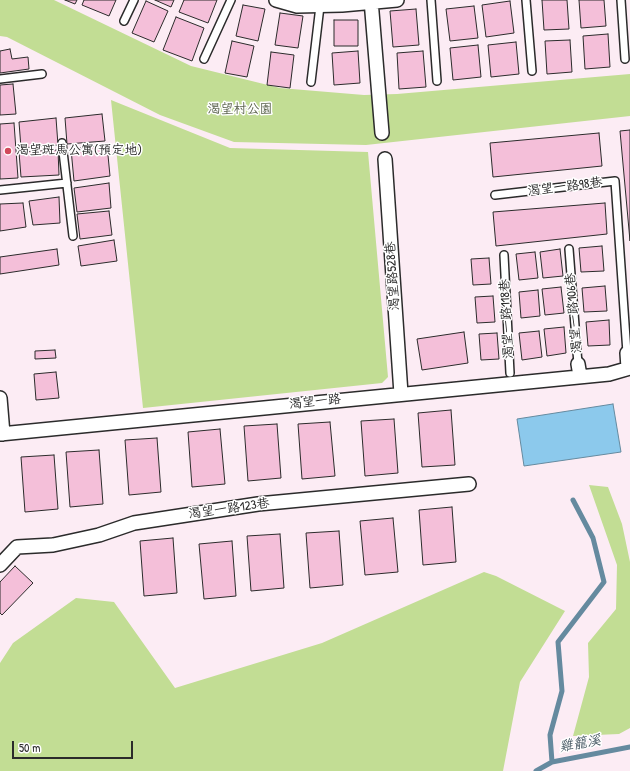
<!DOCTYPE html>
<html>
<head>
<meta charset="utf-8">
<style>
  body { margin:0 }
  #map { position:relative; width:630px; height:771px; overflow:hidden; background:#fcecf4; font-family:"Patrick Hand",sans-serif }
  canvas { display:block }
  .scale { position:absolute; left:12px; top:741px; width:121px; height:18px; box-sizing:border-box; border:2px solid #2b2b2b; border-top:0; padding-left:5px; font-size:12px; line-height:14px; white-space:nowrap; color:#2b2b2b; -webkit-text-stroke:3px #fff; paint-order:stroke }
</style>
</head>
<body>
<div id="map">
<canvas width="630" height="771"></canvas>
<div class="scale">50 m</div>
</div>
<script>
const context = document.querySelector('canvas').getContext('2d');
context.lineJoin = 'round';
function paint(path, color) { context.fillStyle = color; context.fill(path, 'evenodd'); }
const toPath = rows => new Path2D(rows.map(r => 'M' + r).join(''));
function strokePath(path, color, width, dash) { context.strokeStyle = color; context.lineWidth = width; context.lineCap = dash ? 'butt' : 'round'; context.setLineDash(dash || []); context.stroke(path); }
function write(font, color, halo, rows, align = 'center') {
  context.font = font + ' "Patrick Hand","LXGW WenKai TC",sans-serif'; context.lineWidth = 3; context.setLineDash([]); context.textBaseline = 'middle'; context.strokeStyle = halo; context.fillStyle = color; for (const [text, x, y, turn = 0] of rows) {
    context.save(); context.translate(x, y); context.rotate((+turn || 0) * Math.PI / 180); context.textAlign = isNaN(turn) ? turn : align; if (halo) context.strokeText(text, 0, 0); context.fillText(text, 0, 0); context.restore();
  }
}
paint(toPath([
  [0,0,54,0,191,66,280,88,364,95,397,94,630,74,630,116,366,145,234,142,160,115,7,37,0,36],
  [111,100,230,148,368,152,388,377,382,383,143,408],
  [589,485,608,487,622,524,630,562,630,728,619,734,573,736,589,677,588,643,616,609,617,565],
  [484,572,496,576,565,611,520,682,503,771,0,771,0,663,13,643,76,598,114,602,175,688,322,643]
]), '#c2dd94');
const water = toPath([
  [613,404,621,452,524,466,517,419,613,404]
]);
paint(water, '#8cc9ec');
strokePath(water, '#658a9f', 1);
strokePath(toPath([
  [552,762,550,735,562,691,558,642,604,582,593,538,573,500],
  [536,771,552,762,630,747]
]), '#658a9f', 5);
const building = toPath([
  [65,0,77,0,75,4,65,0],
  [84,0,116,0,109,16,82,5,84,0],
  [155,0,174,0,171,7,155,0],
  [184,0,217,0,208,23,179,12,184,0],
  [542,0,567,0,569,29,544,30,542,0],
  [579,0,604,0,606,26,581,28,579,0],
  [146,1,168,11,154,42,132,33,146,1],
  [510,1,514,33,486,37,482,5,510,1],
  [243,5,265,9,258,41,236,36,243,5],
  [474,6,478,38,450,41,446,9,474,6],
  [416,9,419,45,393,47,390,11,416,9],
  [280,13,303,16,298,48,275,45,280,13],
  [176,17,204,28,192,61,163,50,176,17],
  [334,20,358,20,358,46,334,46,334,20],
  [608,34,610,67,585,69,583,36,608,34],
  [570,40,572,72,547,74,545,41,570,40],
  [232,41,254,46,247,77,225,73,232,41],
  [516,42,519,74,491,77,488,45,516,42],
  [478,45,481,77,453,80,450,48,478,45],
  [10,49,12,59,28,57,29,69,0,73,0,51,10,49],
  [358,51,360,83,334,85,332,53,358,51],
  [423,51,426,87,399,89,397,53,423,51],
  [271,52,294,55,290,88,267,85,271,52],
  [13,84,16,114,0,115,0,85,13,84],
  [102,114,105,141,67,144,65,118,102,114],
  [56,118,58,145,21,148,19,122,56,118],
  [14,123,18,178,0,179,0,124,14,123],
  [630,130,630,241,620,131,630,130],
  [599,133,602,166,493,177,490,143,599,133],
  [107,145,110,176,74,181,71,149,107,145],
  [58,150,59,175,21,177,19,152,58,150],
  [109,183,111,208,77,212,74,188,109,183],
  [59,197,60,223,33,225,29,201,59,197],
  [23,203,26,227,0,231,0,204,23,203],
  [605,203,607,234,496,246,493,212,605,203],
  [109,211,112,235,80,239,77,214,109,211],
  [114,240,117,261,81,266,78,246,114,240],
  [602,246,604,271,581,272,579,248,602,246],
  [57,249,59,265,0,274,0,257,57,249],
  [560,249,563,276,543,278,540,252,560,249],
  [535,252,538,278,519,280,516,254,535,252],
  [489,258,491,284,473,285,471,259,489,258],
  [605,286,607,311,584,312,582,288,605,286],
  [561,287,564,313,545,315,542,289,561,287],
  [538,290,540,316,521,318,519,292,538,290],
  [493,296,495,322,477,323,475,297,493,296],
  [609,320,610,345,588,346,586,322,609,320],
  [564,327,566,353,547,356,544,329,564,327],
  [539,331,542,357,522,360,519,333,539,331],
  [464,332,468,363,422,370,417,339,464,332],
  [497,333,499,359,481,360,479,334,497,333],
  [55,350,56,358,35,359,35,351,55,350],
  [56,372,59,398,36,400,34,374,56,372],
  [451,410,455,465,422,467,418,413,451,410],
  [394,419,398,473,365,476,361,421,394,419],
  [330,422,335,476,302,479,298,424,330,422],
  [277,424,281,478,248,481,244,426,277,424],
  [220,429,225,484,192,487,188,432,220,429],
  [157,438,161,492,129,495,125,440,157,438],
  [99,450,103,504,70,507,66,452,99,450],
  [54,455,58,509,25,512,21,457,54,455],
  [452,507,456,562,423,565,419,510,452,507],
  [393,518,398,572,365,575,360,521,393,518],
  [339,531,343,585,310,588,306,533,339,531],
  [280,534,284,588,251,591,247,536,280,534],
  [173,538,177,593,144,596,140,541,173,538],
  [232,541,236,596,204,599,199,544,232,541],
  [15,566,33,583,2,615,0,613,0,582,15,566]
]);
paint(building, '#f4bfd9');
strokePath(building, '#2b2b2b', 1);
const lane = toPath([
  [431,0,437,81],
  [526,0,532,71],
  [621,0,625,59],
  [124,21,134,0],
  [204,59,231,0],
  [0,79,42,74],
  [311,82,320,6],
  [62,143,73,236],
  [0,190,67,183],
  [495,195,615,181,627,353],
  [569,249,578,364],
  [504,255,510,373]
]);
const street = toPath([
  [276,0,297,6,342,5,397,0],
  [371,0,382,133],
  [385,159,401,394],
  [627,353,628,368],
  [578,364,580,376],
  [0,398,3,434],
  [0,434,609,374,630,368],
  [0,565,17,547,53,545,99,535,134,523,258,504,469,484]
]);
strokePath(lane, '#2b2b2b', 10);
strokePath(street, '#2b2b2b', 16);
strokePath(lane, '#fff', 7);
strokePath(street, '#fff', 13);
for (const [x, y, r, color] of [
  [8,151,4,"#d1495b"]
]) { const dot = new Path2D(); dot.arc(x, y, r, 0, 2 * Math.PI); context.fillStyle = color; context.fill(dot); strokePath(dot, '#fff', 1.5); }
write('13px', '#58604a', '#fff', [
  ["渴望村公園",240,110]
]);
write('13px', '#2b2b2b', '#fff', [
  ["渴望斑馬公寓(預定地)",16,151]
], 'left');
write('13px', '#2b2b2b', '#fff', [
  ["渴望一路98巷",565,187,-7],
  ["渴望路528巷",393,276,-94],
  ["渴望一路106巷",574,313,-95],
  ["渴望一路118巷",507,319,-93],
  ["渴望一路",315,402,-6],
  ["渴望一路123巷",229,509,-8]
]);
write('italic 14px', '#485a65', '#fff', [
  ["雞籠溪",580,744,-10]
]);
</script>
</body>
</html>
